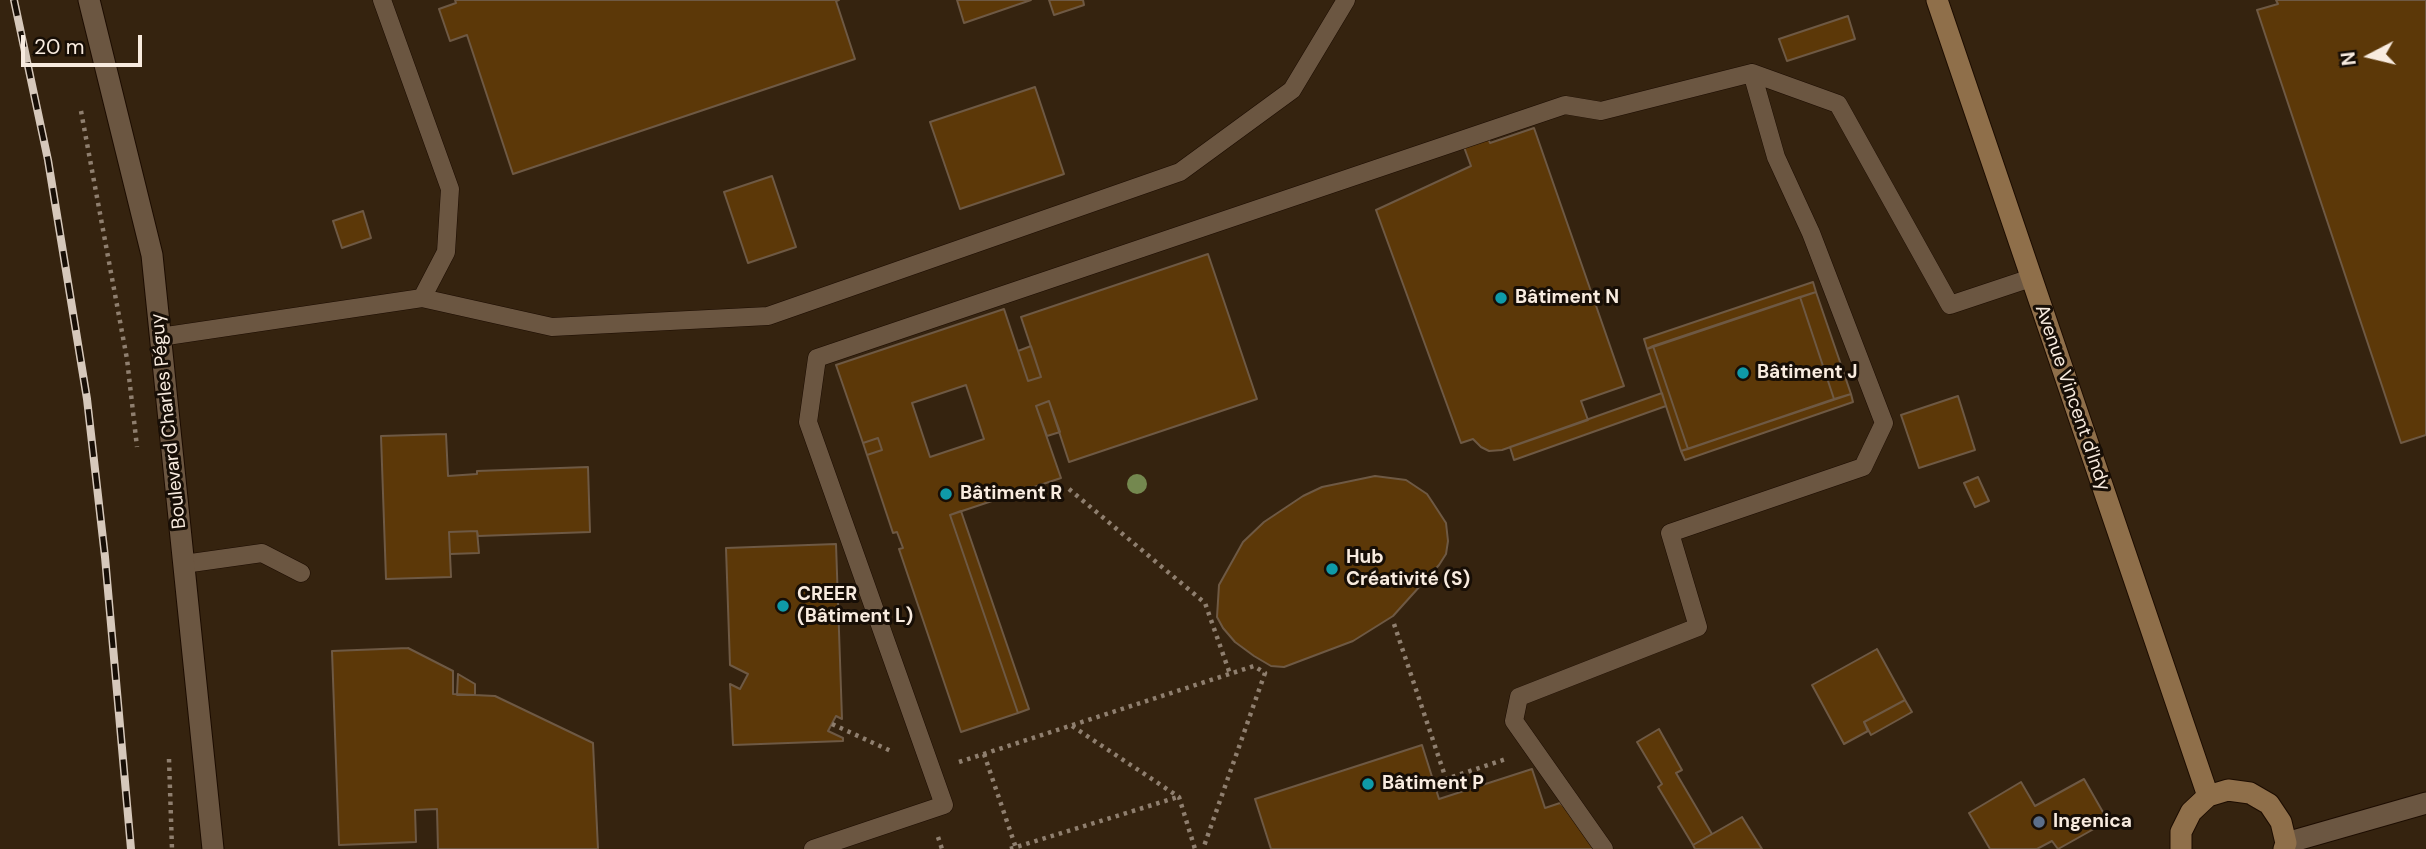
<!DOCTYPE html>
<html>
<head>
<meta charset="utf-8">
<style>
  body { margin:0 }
  #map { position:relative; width:2426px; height:849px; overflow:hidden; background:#35230f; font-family:"DM Sans",sans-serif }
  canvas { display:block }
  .north { position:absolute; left:2335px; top:21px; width:70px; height:70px; -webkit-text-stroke:5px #170e06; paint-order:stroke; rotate:263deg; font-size:19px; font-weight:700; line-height:28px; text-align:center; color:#f8ebdf }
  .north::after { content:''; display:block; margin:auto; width:24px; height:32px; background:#f8ebdf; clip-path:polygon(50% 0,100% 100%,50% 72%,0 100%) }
  .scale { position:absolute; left:21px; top:35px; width:121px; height:32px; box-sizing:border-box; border:4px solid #f8ebdf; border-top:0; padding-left:9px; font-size:21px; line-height:24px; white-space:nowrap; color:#f8ebdf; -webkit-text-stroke:5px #170e06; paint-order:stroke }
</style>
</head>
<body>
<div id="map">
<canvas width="2426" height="849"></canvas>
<div class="north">N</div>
<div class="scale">20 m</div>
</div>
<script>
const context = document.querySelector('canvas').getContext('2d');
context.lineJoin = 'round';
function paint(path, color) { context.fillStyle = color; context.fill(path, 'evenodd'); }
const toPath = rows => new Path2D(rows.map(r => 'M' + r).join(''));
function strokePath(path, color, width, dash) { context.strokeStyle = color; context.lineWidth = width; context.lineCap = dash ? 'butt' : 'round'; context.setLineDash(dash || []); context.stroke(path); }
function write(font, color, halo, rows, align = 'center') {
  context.font = font + ' "DM Sans",sans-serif'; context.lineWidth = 6; context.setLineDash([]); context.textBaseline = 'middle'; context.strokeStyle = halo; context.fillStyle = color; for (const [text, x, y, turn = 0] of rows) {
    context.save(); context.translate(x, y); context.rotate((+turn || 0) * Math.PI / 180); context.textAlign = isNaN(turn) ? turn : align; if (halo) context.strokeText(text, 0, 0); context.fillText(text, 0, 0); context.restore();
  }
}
const building = toPath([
  [455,0,839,0,836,1,855,59,513,174,467,35,450,41,439,9,456,3,455,0],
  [957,0,1031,0,964,23,957,0],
  [1049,0,1083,0,1084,5,1054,15,1049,0],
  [2276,0,2426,0,2426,435,2401,443,2257,10,2278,4,2276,0],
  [1848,16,1855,39,1787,61,1779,39,1848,16],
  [1035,87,1064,174,960,209,930,122,1035,87],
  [1534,128,1624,386,1581,401,1588,420,1502,450,1489,451,1481,447,1473,439,1461,443,1376,210,1471,166,1464,147,1488,138,1490,143,1534,128],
  [772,176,796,247,748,263,724,192,772,176],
  [363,211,371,238,342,248,333,221,363,211],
  [1208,254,1257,399,1069,462,1049,401,1036,406,1061,478,950,515,1018,713,961,732,899,549,903,548,897,532,893,533,867,455,882,450,878,438,863,443,836,365,1004,309,1028,381,1041,377,1021,317,1208,254],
  [966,385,984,439,930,457,912,403,966,385],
  [1813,282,1816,292,1647,349,1644,339,1813,282],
  [1816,292,1851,394,1834,399,1800,297,1816,292],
  [1800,297,1834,399,1688,449,1653,346,1800,297],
  [1031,346,1041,377,1028,381,1018,351,1031,346],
  [1653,346,1688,449,1681,451,1647,349,1653,346],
  [1662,393,1666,406,1514,460,1510,447,1662,393],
  [1851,394,1853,402,1685,460,1681,451,1851,394],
  [1958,396,1975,450,1919,468,1901,415,1958,396],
  [1049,401,1060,432,1047,436,1036,406,1049,401],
  [446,434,448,476,477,474,477,471,588,467,590,532,478,536,477,531,449,532,451,577,386,579,381,436,446,434],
  [878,438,882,450,867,455,863,443,878,438],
  [1375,476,1406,480,1427,494,1433,503,1446,523,1448,541,1446,554,1439,565,1393,616,1353,641,1284,667,1271,666,1254,656,1235,642,1223,628,1217,617,1219,585,1243,542,1264,522,1303,496,1322,487,1375,476],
  [1978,477,1989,501,1975,507,1964,483,1978,477],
  [961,511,1029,709,1018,713,950,515,961,511],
  [477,531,479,553,450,554,449,532,477,531],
  [836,544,842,719,836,716,828,731,843,738,843,741,733,745,730,684,740,689,748,674,730,665,726,548,836,544],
  [408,648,453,671,453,694,495,696,593,743,598,849,438,849,437,809,415,810,416,842,339,845,332,651,408,648],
  [1877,649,1905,700,1864,722,1868,731,1844,744,1812,685,1877,649],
  [458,674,475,684,475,695,457,695,458,674],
  [1905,700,1912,712,1871,735,1864,722,1905,700],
  [1659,729,1682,770,1676,773,1712,834,1693,845,1658,787,1662,784,1637,742,1659,729],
  [1422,745,1439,799,1532,769,1545,808,1560,803,1571,812,1597,849,1271,849,1255,799,1422,745],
  [2084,779,2108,821,2058,849,2052,841,2037,849,1990,849,1969,813,2021,782,2035,806,2084,779],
  [1742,817,1762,849,1695,849,1693,845,1742,817]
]);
paint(building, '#5c3808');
strokePath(building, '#6e5944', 2);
const lane = toPath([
  [422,298,552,327,768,316,1180,172,1292,90,1346,0],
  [160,337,422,298,446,252,450,189,382,0],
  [184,564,262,553,301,573],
  [813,849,944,805,808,422,817,358,1565,105,1601,111,1752,73,1838,104,1950,305,2031,278],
  [1604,849,1514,721,1519,697,1698,627,1670,533,1863,467,1884,423,1811,233,1776,157,1752,73]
]);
const street = toPath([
  [89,0,152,255,213,849],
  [2286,843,2426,803]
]);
const secondary = toPath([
  [1937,0,2208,796],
  [2181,849,2181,832,2191,812,2208,796,2228,790,2250,793,2269,804,2281,822,2286,843,2284,849]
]);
strokePath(lane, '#1c0c00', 19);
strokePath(street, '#1c0c00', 23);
strokePath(secondary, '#1c0c00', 23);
strokePath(toPath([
  [81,111,127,359,137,447],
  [1069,489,1205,603,1230,674],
  [1394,624,1446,779,1506,759],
  [832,724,893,752],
  [1072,726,1179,797,1195,849],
  [984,754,1016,848],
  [169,759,172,849],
  [959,762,1254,666,1265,673,1203,849],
  [938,837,942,849],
  [1010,849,1178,797]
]), '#8f7f6f', 4.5, [3.5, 5]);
strokePath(lane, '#6b5641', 18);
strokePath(street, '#6b5641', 21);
strokePath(secondary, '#8f6f4a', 21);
const rail = toPath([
  [14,0,48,160,87,399,105,557,131,849]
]);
strokePath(rail, '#d6c8bb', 8);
strokePath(rail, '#170e06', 5, [16]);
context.fillStyle = '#74884f';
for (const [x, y] of [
  [1137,484]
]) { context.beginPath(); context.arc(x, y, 10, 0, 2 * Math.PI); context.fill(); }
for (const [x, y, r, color] of [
  [1501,298,7,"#0f9aa8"],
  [1743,373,7,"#0f9aa8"],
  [946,494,7,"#0f9aa8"],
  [1332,569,7,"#0f9aa8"],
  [783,606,7,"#0f9aa8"],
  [1368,784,7,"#0f9aa8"],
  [2039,822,7,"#5c6f8a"]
]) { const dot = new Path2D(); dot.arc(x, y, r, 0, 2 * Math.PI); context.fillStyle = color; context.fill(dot); strokePath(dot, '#170e06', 2.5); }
write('bold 19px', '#f8ebdf', '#170e06', [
  ["Bâtiment N",1515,298],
  ["Bâtiment J",1757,373],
  ["Bâtiment R",960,494],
  ["Hub",1346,558],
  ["Créativité (S)",1346,580],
  ["CREER",797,595],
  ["(Bâtiment L)",797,617],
  ["Bâtiment P",1382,784],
  ["Ingenica",2053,822]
], 'left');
write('19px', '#f8ebdf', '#170e06', [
  ["Avenue Vincent d'Indy",2072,398,71],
  ["Boulevard Charles Péguy",169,421,-96]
]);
</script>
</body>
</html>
